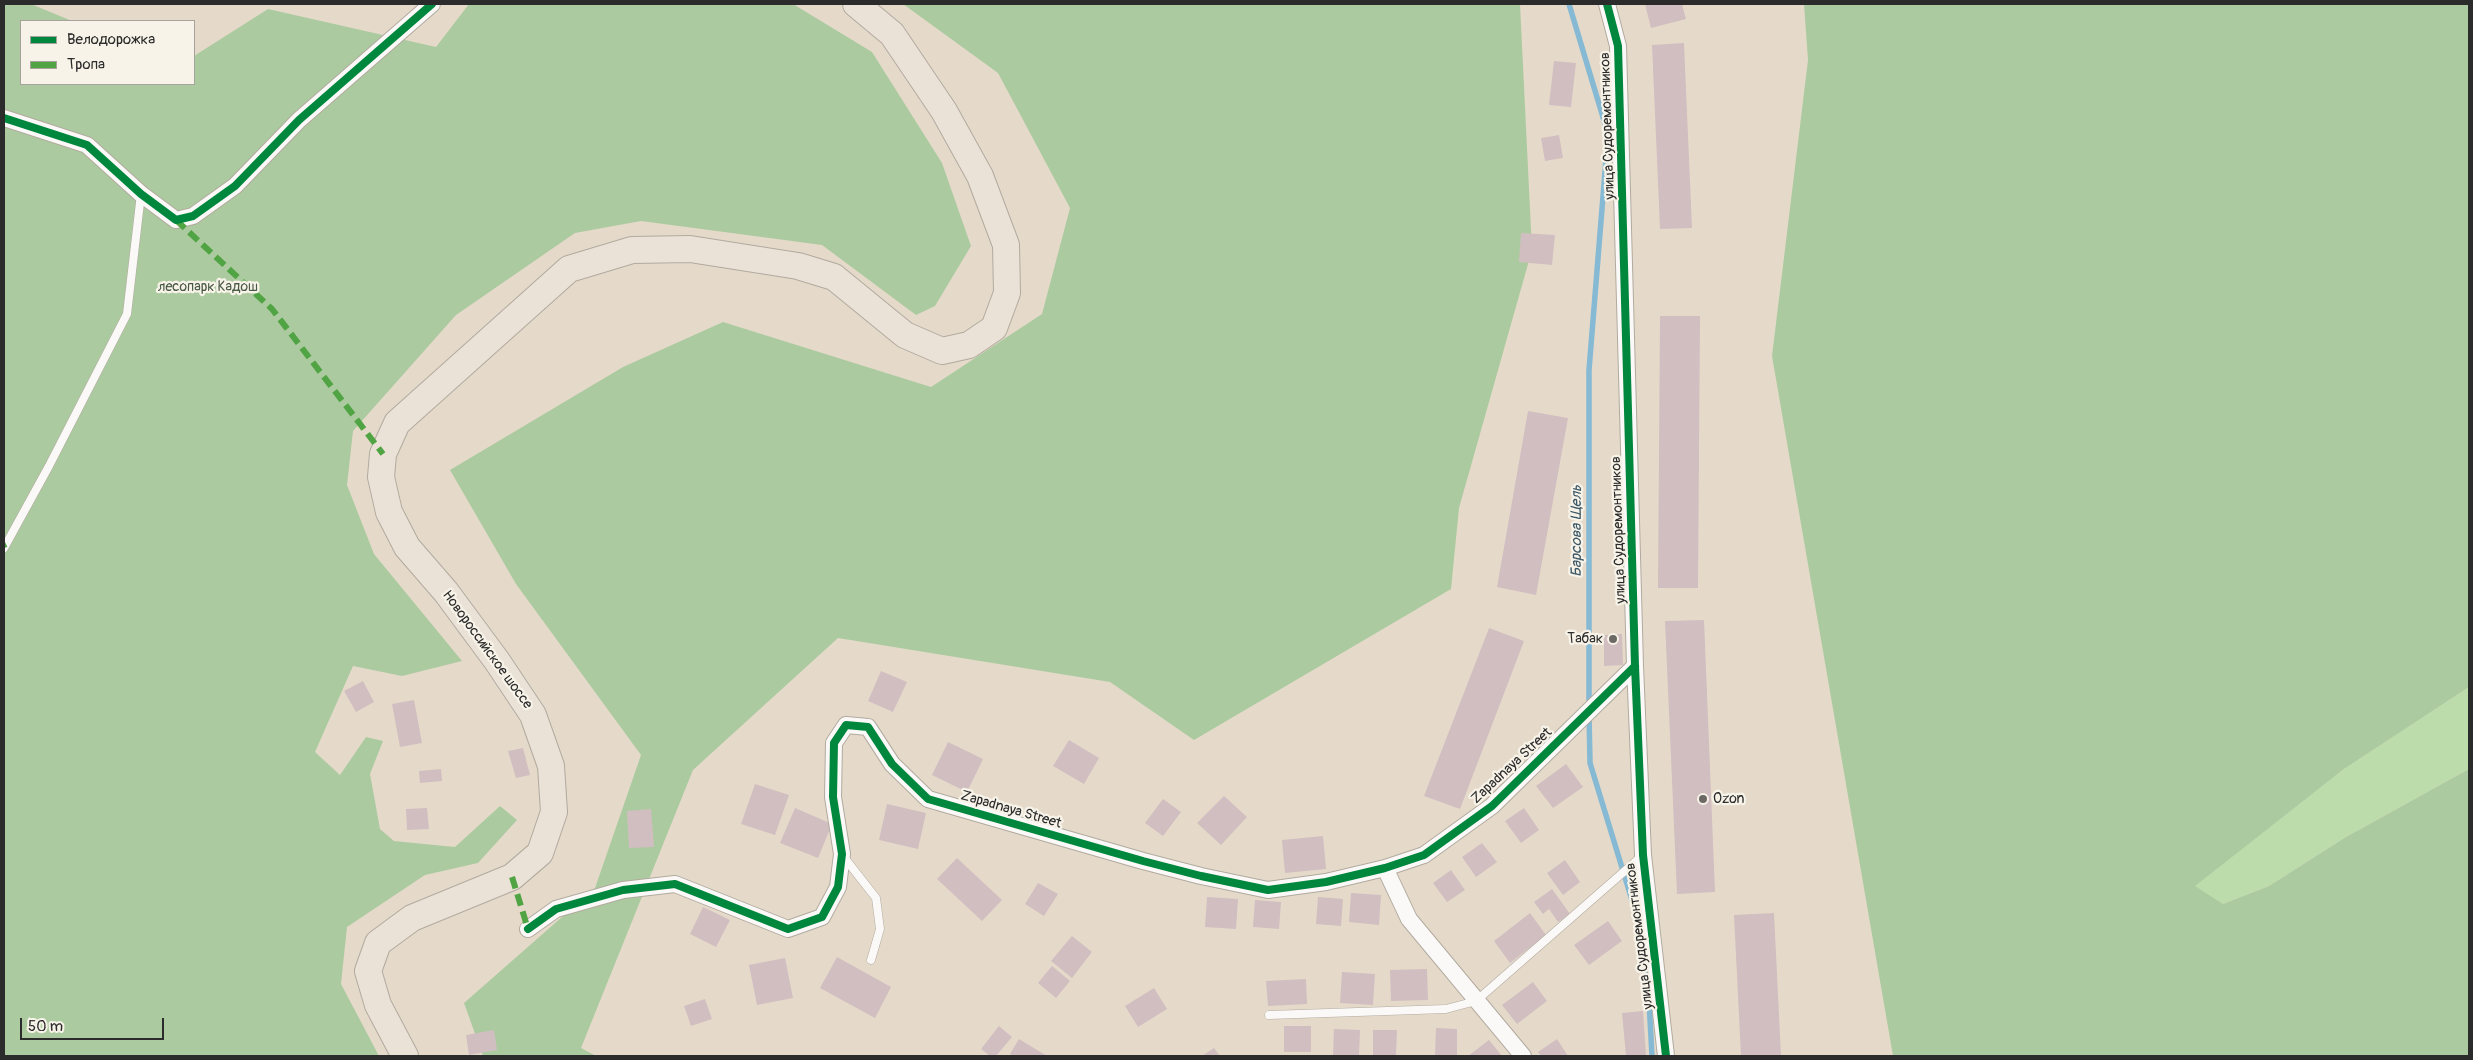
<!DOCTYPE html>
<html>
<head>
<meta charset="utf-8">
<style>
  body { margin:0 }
  #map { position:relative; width:2473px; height:1060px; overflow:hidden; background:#e5daca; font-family:Pangolin,sans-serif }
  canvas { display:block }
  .frame { position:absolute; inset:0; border:5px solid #2b2b2b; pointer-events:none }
  .legend { position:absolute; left:20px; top:20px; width:175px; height:65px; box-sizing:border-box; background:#f7f3e8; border:1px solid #a5a39c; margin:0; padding:6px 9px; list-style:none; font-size:15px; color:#2b2b2b }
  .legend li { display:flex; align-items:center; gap:10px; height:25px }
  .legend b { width:25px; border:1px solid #a5a39c }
  .scale { position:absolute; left:20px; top:1018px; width:144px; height:22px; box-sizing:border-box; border:2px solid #2b2b2b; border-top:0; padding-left:6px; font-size:15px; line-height:18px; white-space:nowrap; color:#2b2b2b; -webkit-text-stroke:4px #f7f3e8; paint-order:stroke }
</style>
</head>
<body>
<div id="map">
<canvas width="2473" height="1060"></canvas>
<div class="frame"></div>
<ul class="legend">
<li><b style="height:6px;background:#00873e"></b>Велодорожка</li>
<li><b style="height:6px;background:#51a443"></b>Тропа</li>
</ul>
<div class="scale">50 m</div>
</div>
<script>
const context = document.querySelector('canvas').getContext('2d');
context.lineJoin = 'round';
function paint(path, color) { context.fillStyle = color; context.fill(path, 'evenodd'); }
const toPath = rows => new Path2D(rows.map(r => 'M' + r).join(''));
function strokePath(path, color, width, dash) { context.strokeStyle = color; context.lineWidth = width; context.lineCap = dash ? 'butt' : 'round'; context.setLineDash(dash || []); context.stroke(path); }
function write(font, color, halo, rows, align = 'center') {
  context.font = font + ' Pangolin,sans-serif'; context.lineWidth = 4.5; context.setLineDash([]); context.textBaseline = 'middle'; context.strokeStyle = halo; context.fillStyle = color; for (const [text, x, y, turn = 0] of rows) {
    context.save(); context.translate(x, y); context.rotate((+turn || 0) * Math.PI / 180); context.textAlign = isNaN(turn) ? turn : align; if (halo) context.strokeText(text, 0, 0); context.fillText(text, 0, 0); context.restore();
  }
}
paint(toPath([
  [2469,687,2469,769,2346,837,2269,886,2223,904,2194,886,2344,769]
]), '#bddcac');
paint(toPath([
  [4,4,31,4,72,21,21,21,21,84,194,84,194,56,268,9,436,47,469,4,793,4,872,52,942,163,971,246,935,306,916,315,822,245,641,221,575,233,456,315,353,431,347,485,374,554,462,661,402,676,353,666,315,752,340,775,366,737,383,741,370,774,380,829,394,841,455,847,500,806,517,820,478,863,425,875,347,927,341,984,379,1056,4,1056],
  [903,4,1520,4,1532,250,1459,508,1451,589,1194,740,1110,682,838,638,693,770,581,1048,596,1056,483,1056,464,1003,595,888,641,755,516,584,450,470,623,367,723,322,931,387,1042,314,1070,208,998,73],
  [1804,4,2469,4,2469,687,2344,769,2195,886,2223,904,2269,886,2346,837,2469,769,2469,1056,1893,1056,1772,356,1808,60]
]), '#accaa0');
strokePath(toPath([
  [1569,4,1608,134,1589,370,1589,705],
  [1589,714,1590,763,1646,946,1652,1056]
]), '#86b9d3', 5.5);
paint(toPath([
  [1645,4,1682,4,1686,19,1651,28],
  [1684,43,1692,228,1660,229,1652,45],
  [1554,61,1576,63,1571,107,1549,105],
  [1559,135,1563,158,1545,161,1541,138],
  [1521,233,1555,235,1552,265,1519,262],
  [1660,316,1700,316,1698,588,1658,588],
  [1528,411,1568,418,1536,595,1497,587],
  [1704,620,1715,892,1677,894,1665,621],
  [1489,628,1524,641,1460,809,1424,796],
  [1622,634,1623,665,1604,666,1604,635],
  [881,671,907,682,893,712,868,701],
  [363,681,374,702,356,712,344,691],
  [414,700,422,743,400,747,392,704],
  [1069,740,1099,758,1084,784,1053,766],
  [948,742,983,759,967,792,932,775],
  [523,748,530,775,516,778,508,751],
  [1566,764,1583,787,1553,808,1536,786],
  [441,769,442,781,420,783,419,771],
  [755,784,789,795,775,835,741,824],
  [1224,796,1247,817,1221,845,1197,823],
  [1163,799,1181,812,1163,836,1145,823],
  [887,804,926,813,918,849,879,840],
  [427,808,429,829,407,830,406,809],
  [795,808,832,824,818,858,780,843],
  [1524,808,1539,830,1521,843,1505,821],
  [651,809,654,847,629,848,627,811],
  [1323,836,1326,869,1285,873,1282,840],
  [1482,843,1497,862,1476,877,1462,857],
  [957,858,1002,900,982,921,937,879],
  [1565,860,1580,882,1563,895,1547,873],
  [1451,870,1465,890,1447,902,1433,883],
  [1038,883,1058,894,1044,916,1025,904],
  [1552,889,1570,914,1558,922,1549,909,1543,914,1534,902],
  [1351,893,1381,895,1379,925,1349,922],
  [1207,897,1238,899,1236,929,1205,927],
  [1318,897,1343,899,1341,926,1316,924],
  [1255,900,1281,902,1279,929,1253,927],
  [703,907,730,920,716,947,690,934],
  [1530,913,1546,935,1510,963,1494,941],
  [1774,913,1781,1056,1741,1056,1734,915],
  [1608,921,1622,941,1589,965,1574,945],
  [1072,936,1092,952,1072,978,1051,961],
  [837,957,891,987,875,1018,820,988],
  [785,958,793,998,757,1005,749,965],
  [1052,966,1070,981,1056,998,1038,983],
  [1427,969,1428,1000,1391,1001,1390,970],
  [1342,972,1375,974,1373,1005,1340,1003],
  [1306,979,1307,1004,1268,1006,1266,981],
  [1533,982,1547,1001,1517,1024,1502,1005],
  [1154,988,1167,1009,1138,1027,1125,1006],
  [705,999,712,1019,691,1026,684,1006],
  [1643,1011,1646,1056,1626,1056,1622,1013],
  [999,1026,1012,1037,996,1056,990,1056,981,1049],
  [1284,1026,1311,1026,1311,1052,1284,1052],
  [1436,1028,1457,1029,1457,1056,1435,1056],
  [1334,1029,1360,1030,1359,1056,1333,1055],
  [494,1030,497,1050,469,1055,466,1035],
  [1373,1030,1397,1030,1396,1056,1373,1056],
  [1019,1039,1047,1056,1013,1056,1010,1054],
  [1557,1039,1568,1056,1541,1056,1538,1052],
  [1489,1040,1502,1056,1468,1056],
  [1214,1048,1220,1056,1202,1056]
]), '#d1bec0');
const service = toPath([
  [4,548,49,466,127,314,141,194],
  [843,856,876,898,880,929,871,960],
  [1269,1015,1446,1009,1476,1001,1643,855]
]);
const minor = toPath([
  [1607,4,1618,46,1635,666,1643,855,1666,1056],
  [4,118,87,145,141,194,176,220,193,216,235,186,299,120,432,4],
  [1385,868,1409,919,1523,1056],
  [528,929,556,909,623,890,675,884,788,929,822,917,838,887,842,854,833,797,834,743,846,725,868,727,892,764,928,799,1143,861,1201,876,1268,890,1326,882,1385,868,1424,855,1492,806,1635,666]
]);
const trunk = toPath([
  [405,1056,378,1005,368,971,378,943,412,918,512,877,540,853,554,812,551,766,533,715,497,661,446,592,407,547,389,512,381,477,383,454,397,423,569,269,632,250,690,249,798,266,834,277,905,335,942,351,969,345,994,328,1007,293,1006,245,980,176,944,111,892,34,856,4]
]);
strokePath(service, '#b1aa9f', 9);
strokePath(minor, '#b1aa9f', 18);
strokePath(trunk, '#b1aa9f', 28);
strokePath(service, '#fbf9f7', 8);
strokePath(minor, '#fbf9f7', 16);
strokePath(trunk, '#eae2d6', 26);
strokePath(toPath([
  [176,220,272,309,383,454],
  [4,545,6,544],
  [512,877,528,929]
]), '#51a443', 6, [12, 6]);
strokePath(toPath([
  [1607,4,1618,46,1635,666,1643,855,1666,1056],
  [4,118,87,145,141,194,176,220,193,216,235,186,299,120,432,4],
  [528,929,556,909,623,890,675,884,788,929,822,917,838,887,842,854,833,797,834,743,846,725,868,727,892,764,928,799,1143,861,1201,876,1268,890,1326,882,1385,868,1424,855,1492,806,1635,666]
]), '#00873e', 8);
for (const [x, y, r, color] of [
  [1613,639,5,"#6c6863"],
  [1703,799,5,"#6c6863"]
]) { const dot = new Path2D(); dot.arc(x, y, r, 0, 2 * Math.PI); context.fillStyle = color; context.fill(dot); strokePath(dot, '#f7f3e8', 2); }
write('14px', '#2b2b2b', '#f7f3e8', [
  ["улица Судоремонтников",1608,126,-92],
  ["улица Судоремонтников",1619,530,-92],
  ["Новороссийское шоссе",487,650,54],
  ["Zapadnaya Street",1512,766,-43],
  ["Zapadnaya Street",1011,810,16],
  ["улица Судоремонтников",1640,936,-97]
]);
write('14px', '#475845', '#f7f3e8', [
  ["лесопарк Кадош",208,287]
]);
write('14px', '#2b2b2b', '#f7f3e8', [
  ["Табак",1603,639],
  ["Ozon",1713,799,"left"]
], 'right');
write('italic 15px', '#3c5867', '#f7f3e8', [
  ["Барсова Щель",1577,531,-90]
]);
</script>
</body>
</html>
